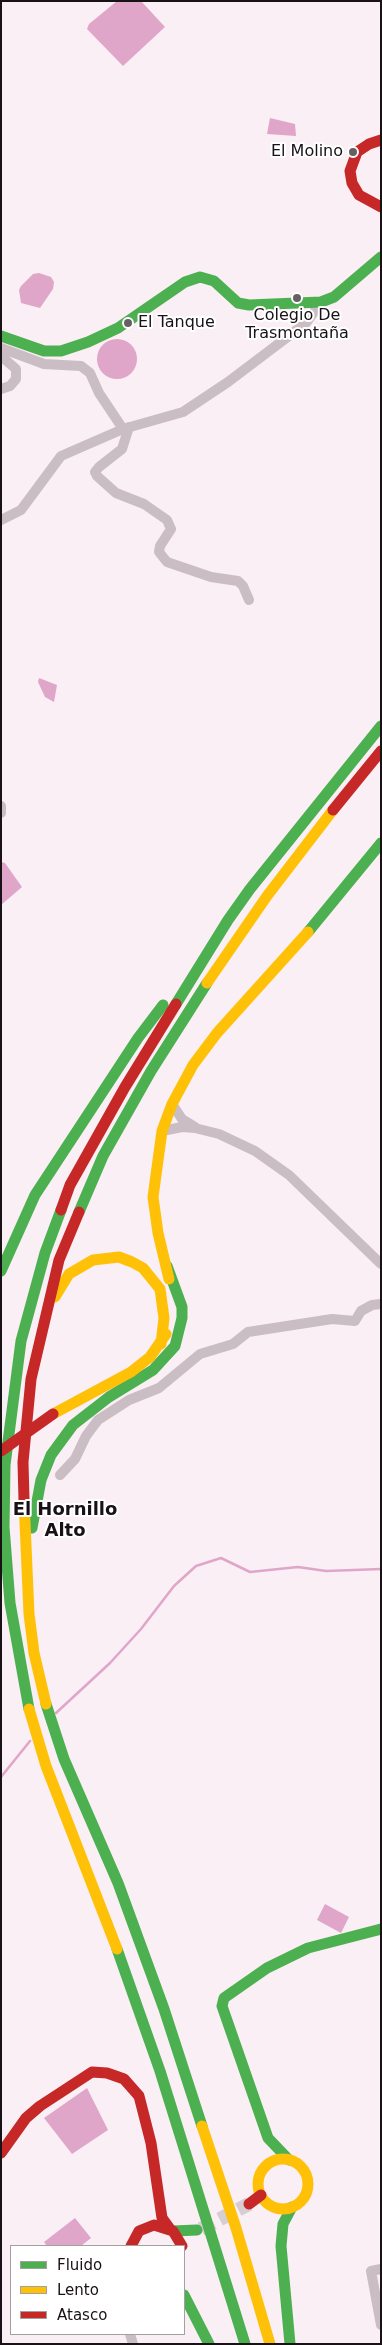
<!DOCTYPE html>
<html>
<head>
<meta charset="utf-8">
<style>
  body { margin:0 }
  #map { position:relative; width:382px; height:2345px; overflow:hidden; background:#f9eff4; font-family:"DejaVu Sans",sans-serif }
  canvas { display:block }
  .frame { position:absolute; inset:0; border:2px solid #181115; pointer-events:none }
  .legend { position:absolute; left:10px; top:2245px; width:175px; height:90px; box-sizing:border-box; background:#fff; border:1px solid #a3a0a1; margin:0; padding:6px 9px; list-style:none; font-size:15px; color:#181115 }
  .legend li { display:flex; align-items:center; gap:10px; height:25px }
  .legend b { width:25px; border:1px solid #a3a0a1 }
</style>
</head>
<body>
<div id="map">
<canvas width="382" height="2345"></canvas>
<div class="frame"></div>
<ul class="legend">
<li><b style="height:6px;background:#4caf50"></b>Fluido</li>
<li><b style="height:6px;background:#ffc107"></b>Lento</li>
<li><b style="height:6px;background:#c62828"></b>Atasco</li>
</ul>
</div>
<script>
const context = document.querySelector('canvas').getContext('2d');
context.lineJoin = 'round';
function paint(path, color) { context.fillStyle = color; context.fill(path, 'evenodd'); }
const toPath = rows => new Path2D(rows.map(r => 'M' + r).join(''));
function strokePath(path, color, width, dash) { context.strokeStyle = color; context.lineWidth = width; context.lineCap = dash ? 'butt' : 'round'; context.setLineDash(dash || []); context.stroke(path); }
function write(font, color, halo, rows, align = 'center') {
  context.font = font + ' "DejaVu Sans",sans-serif'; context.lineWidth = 4; context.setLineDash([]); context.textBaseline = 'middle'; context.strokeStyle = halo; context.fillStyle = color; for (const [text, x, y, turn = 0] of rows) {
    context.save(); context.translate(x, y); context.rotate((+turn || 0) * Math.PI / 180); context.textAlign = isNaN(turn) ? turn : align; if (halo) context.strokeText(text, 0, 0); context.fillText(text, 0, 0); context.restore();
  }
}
paint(toPath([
  [117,1,141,1,165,27,123,66,87,29,89,24],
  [270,118,295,124,296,136,267,134],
  [39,273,51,277,54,282,53,289,40,308,21,303,19,290,21,286,33,274],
  '97 359a20 20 0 1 1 40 0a20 20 0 1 1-40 0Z',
  [39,678,57,685,54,702,45,697,38,682],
  [1,862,5,863,22,887,1,905],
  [325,1904,349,1917,341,1933,317,1920],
  [87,2088,108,2130,72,2154,44,2118],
  [75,2218,91,2238,81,2246,47,2246,44,2242]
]), '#e0a6c9');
strokePath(toPath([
  [56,1713,110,1663,141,1629,174,1586,196,1566,221,1558,250,1572,298,1567,326,1571,381,1569],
  [1,1777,30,1741]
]), '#e0a6c9', 2.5);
strokePath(toPath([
  [201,2229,249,2204]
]), '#d7ced3', 14, [14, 7]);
strokePath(toPath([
  [1,348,44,364,81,366,90,373,99,393,123,429],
  [1,356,16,369,16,379,10,386,1,389],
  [129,427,122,449,99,467,95,472,97,476,116,493,144,504,167,520,171,529,160,546,159,552,167,562,211,577,238,581,243,586,249,600],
  [1,520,21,510,61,456,123,429,183,412,228,382,306,323,321,302],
  [1,806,1,813],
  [172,1104,182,1119,195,1127],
  [162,1131,182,1127,195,1128,219,1134,255,1151,289,1175,381,1264],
  [60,1475,75,1459,86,1436,98,1420,129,1400,159,1388,200,1354,233,1344,248,1332,332,1319,355,1321,361,1311,372,1305,381,1304],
  [381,2269,371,2271,381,2325],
  [130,2334,133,2344]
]), '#cabec4', 10);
strokePath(toPath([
  [1,336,44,351,61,351,88,342,118,328,185,282,200,277,214,281,238,303,249,305,321,302,334,297,381,257],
  [308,932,381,843],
  [176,1004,228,920,250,889,381,726],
  [79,1212,103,1156,151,1071,207,983],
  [1,1271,35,1195,138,1038,163,1005],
  [32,1528,41,1480,51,1455,73,1425,109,1397,153,1370,175,1346,182,1318,182,1307,167,1266],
  [46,1704,64,1759,118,1883,164,2009,202,2126],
  [29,1709,10,1603,4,1527,5,1465,21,1341,45,1253,61,1210],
  [117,1949,160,2071,245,2344],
  [289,2160,268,2138,222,2006,224,1998,267,1968,308,1948,381,1929],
  [173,2231,197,2230],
  [184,2295,209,2344],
  [290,2344,281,2246,283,2224,292,2207]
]), '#4caf50', 11);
strokePath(toPath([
  [207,983,267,896,333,810],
  [169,1279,158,1233,153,1197,162,1131,172,1104,193,1065,217,1033,308,932],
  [55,1297,69,1274,93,1260,119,1257,132,1262,143,1268,160,1289,164,1318,161,1344],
  [53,1414,131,1372,150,1357,166,1334],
  [24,1500,29,1614,34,1653,46,1704],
  [29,1709,46,1766,117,1949],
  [202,2126,236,2228,270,2344],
  '258 2184a25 25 0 1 1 50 0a25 25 0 1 1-50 0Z'
]), '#ffc107', 11);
strokePath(toPath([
  [381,140,369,144,357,152,350,171,352,183,359,195,381,207],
  [333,810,381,751],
  [61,1210,70,1185,125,1087,176,1004],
  [24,1500,23,1462,31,1379,59,1260,79,1212],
  [1,2153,26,2118,40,2106,92,2072,107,2073,124,2079,139,2096,151,2143,162,2218,170,2229],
  [249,2204,261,2195],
  [131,2246,139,2231,154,2225,173,2231,182,2246]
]), '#c62828', 11);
strokePath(toPath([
  [1,1451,53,1414]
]), '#c62828', 11);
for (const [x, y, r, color] of [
  [353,152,5,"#675f63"],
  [297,298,5,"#675f63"],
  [128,323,5,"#675f63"]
]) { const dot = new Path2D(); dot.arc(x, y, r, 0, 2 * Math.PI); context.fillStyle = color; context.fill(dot); strokePath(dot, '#fff', 2); }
write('16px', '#181115', '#fff', [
  ["El Molino",343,152],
  ["Colegio De",297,316,"center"],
  ["Trasmontaña",297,334,"center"],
  ["El Tanque",138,323,"left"]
], 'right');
write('bold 18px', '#181115', '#fff', [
  ["El Hornillo",65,1510],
  ["Alto",65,1531]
]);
</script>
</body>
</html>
